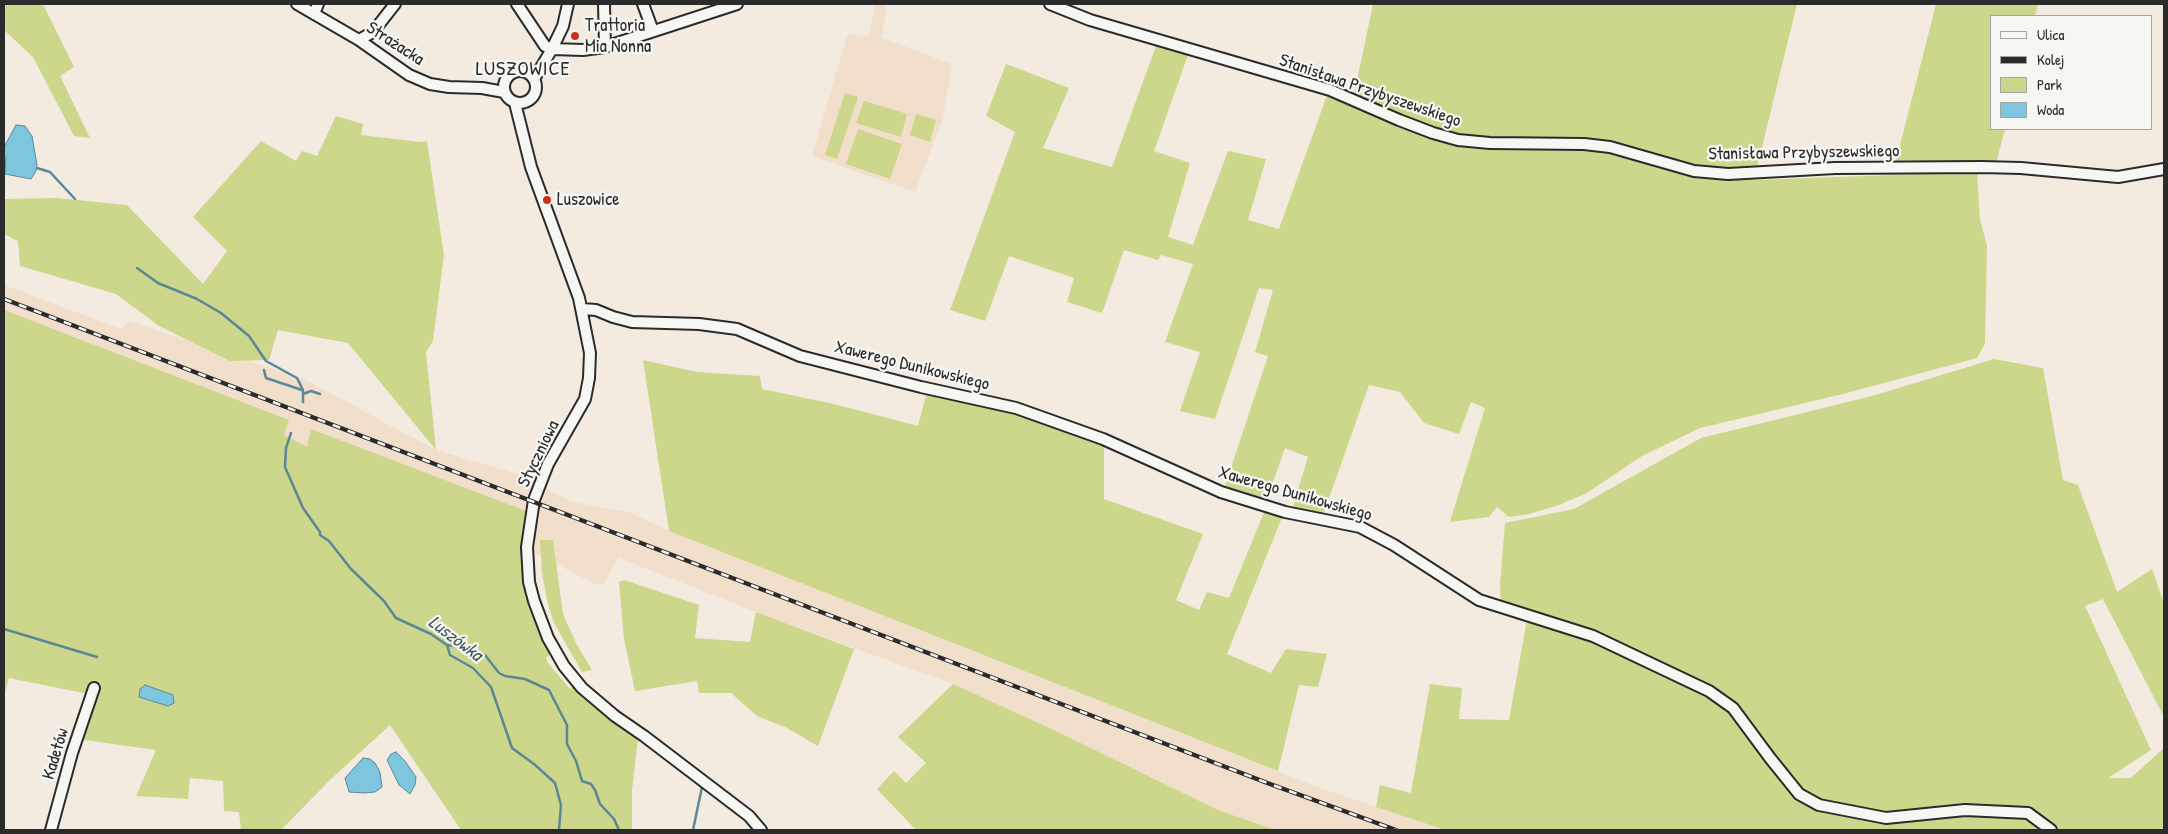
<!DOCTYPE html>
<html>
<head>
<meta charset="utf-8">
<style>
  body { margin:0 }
  #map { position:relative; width:2168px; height:834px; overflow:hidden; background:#f4ebe0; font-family:"Patrick Hand",sans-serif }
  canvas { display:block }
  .frame { position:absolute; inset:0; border:5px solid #2b2b2b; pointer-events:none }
  .legend { position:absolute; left:1990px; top:15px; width:162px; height:115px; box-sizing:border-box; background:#f6f6f2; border:1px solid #a5a5a2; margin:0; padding:6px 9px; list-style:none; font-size:15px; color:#2b2b2b }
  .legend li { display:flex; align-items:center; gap:10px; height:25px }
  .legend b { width:25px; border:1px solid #a5a5a2 }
</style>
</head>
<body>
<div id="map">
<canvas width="2168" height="834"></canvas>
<div class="frame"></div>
<ul class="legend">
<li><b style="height:6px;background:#f6f6f2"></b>Ulica</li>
<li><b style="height:6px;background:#2b2b2b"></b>Kolej</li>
<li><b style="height:14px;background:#ccd78b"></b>Park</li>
<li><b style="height:14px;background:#7dc6de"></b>Woda</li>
</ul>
</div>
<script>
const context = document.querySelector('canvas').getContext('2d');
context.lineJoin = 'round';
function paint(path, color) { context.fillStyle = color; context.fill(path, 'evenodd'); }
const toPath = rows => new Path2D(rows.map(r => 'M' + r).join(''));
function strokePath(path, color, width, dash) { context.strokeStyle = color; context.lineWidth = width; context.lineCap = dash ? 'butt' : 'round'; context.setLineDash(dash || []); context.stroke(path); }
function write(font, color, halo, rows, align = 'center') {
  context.font = font + ' "Patrick Hand",sans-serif'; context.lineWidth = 4.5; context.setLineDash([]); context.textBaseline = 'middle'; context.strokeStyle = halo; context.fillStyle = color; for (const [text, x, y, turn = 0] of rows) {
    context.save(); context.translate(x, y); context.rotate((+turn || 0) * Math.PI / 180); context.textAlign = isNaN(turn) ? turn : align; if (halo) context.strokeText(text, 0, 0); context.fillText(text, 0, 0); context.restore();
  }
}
paint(toPath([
  [875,4,887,4,882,38,952,64,943,118,915,192,812,156,847,36,852,34,869,37],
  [4,285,121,329,129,321,304,379,436,450,518,474,573,502,629,512,669,531,1320,788,1445,830,1275,830,1218,810,1054,730,953,684,756,612,619,558,603,585,597,585,506,538,4,328]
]), '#f1decb');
paint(toPath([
  [4,4,39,4,44,6,74,67,60,76,90,138,74,136,33,57,4,30],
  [1373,4,1797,4,1754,180,1977,172,1980,219,1987,246,1985,344,1977,358,1843,394,1700,428,1642,456,1587,493,1559,505,1529,514,1509,517,1497,507,1489,517,1450,522,1485,408,1471,402,1459,434,1424,423,1400,392,1369,385,1323,515,1292,510,1308,457,1285,448,1266,502,1224,489,1268,356,1255,352,1273,290,1259,288,1215,419,1180,411,1200,352,1165,342,1193,264,1161,255,1158,260,1124,250,1102,313,1067,302,1074,278,1009,256,985,321,950,310,1015,132,986,116,1006,64,1069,88,1043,148,1112,167,1157,43,1189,52,1154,151,1190,163,1168,237,1193,245,1228,151,1266,159,1248,220,1279,229,1327,95,1352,104],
  [1936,4,2038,4,2035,16,1992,16,1992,129,2005,129,1996,163,1896,161],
  [845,93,858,97,837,159,825,155],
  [864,101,907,114,901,137,856,123],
  [916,114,936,120,930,142,910,135],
  [336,116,363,124,361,135,420,142,427,141,444,255,433,341,426,352,436,450,348,343,278,330,269,360,230,361,159,326,116,294,20,266,18,241,4,234,4,199,57,198,127,205,203,284,227,251,193,217,261,141,296,161,302,151,317,156],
  [858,129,902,144,890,179,846,164],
  [4,310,289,420,284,435,307,447,311,429,526,511,522,543,528,600,550,654,546,658,548,663,570,689,573,686,596,706,638,737,632,791,632,830,461,830,390,725,331,779,281,830,241,830,239,812,224,811,223,781,190,778,188,799,136,796,156,750,78,739,93,695,9,678,4,696],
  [1994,359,2043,368,2063,480,2078,485,2117,592,2152,569,2164,603,2164,717,2103,599,2085,606,2151,750,2108,778,2131,778,2164,748,2164,830,1445,830,1376,807,1380,785,1411,793,1430,684,1462,688,1459,719,1509,720,1528,614,1501,606,1500,584,1505,523,1574,509,1701,438,1872,396],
  [643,360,697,372,760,376,762,389,834,404,918,426,927,391,1012,410,1104,444,1104,499,1203,534,1176,600,1199,610,1207,592,1229,598,1265,510,1283,515,1227,654,1271,673,1286,649,1327,654,1318,687,1299,685,1278,771,669,531],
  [540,540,553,540,563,614,577,645,592,670,582,672,554,623,548,605,542,573],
  [624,580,699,605,695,638,750,642,756,612,854,649,818,746,787,728,757,716,731,693,699,693,697,681,635,691,624,639,619,582],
  [953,684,1054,730,1218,810,1275,830,916,830,877,789,894,771,906,783,926,763,898,737]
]), '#ccd78b');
const water = toPath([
  [16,125,25,126,32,136,37,165,36,171,31,179,5,174,6,156,4,155,4,147,16,125],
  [145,685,173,695,174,703,168,706,139,697,140,689,145,685],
  [396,752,405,761,416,777,415,785,410,794,399,785,387,760,391,754,396,752],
  [363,758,370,759,375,763,380,772,382,787,375,792,364,793,349,792,345,778,363,758]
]);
paint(water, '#7dc6de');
strokePath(water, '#5c8896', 1);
strokePath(toPath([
  [37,168,50,172,75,199],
  [137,268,158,283,197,299,221,313,249,336,266,361,297,378,303,390,303,402],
  [264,370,266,378,302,390],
  [303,394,311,391,320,394],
  [291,433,286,448,285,467,303,508,320,532,320,535,329,541,351,569,384,601,396,618,431,634,447,645,450,655,473,668,491,687,512,748,534,764,555,783,561,805,559,830],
  [4,629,97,657],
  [447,645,476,650,485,655,499,673,505,676,525,679,549,690,567,725,567,744,576,761,582,781,591,784,595,790,600,804,614,819,619,830],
  [693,830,702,787]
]), '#5c8896', 2.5);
const minor = toPath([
  [297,4,359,40,409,75,430,84,449,87,482,88,504,92],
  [517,4,545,46,552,49,583,50,605,47,737,4],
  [604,4,605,47],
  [643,4,653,31],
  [1050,4,1090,20,1330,90,1399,120,1433,133,1458,140,1490,143,1584,144,1610,147,1694,171,1728,174,1835,168,1982,167,2021,168,2118,177,2164,169],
  [314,14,318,4],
  [359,40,373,32,395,4],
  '504 87a16 16 0 1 1 32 0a16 16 0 1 1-32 0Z',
  [534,79,552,49,563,26,568,4],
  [515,103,531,167,579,298,590,353,589,378,585,399,548,464,534,500,527,547,529,582,534,601,548,638,564,666,582,688,615,716,644,736,749,816,761,830],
  [582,309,596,310,613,317,632,322,699,324,737,329,800,356,921,387,1016,408,1103,439,1221,492,1285,512,1360,527,1394,545,1479,600,1593,636,1709,691,1733,708,1770,758,1799,794,1819,805,1886,818,1965,810,2028,813,2051,830],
  [51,830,72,753,94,688]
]);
strokePath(minor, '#2b2b2b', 14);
strokePath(minor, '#f6f6f2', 10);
const rail = toPath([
  [4,299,1270,784,1396,830]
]);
strokePath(rail, '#2b2b2b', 4.5);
strokePath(rail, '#f6f6f2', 2.5, [8]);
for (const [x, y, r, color] of [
  [575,36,5,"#c8321e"],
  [547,200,5,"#c8321e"]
]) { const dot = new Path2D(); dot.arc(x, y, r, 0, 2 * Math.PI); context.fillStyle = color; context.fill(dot); strokePath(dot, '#f6f6f2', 2); }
write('18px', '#2b2b2b', '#f6f6f2', [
  ["Trattoria",585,26],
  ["Mia Nonna",585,47],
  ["Luszowice",557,200]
], 'left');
write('18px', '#2b2b2b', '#f6f6f2', [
  ["Strażacka",395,44,33],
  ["Stanisława Przybyszewskiego",1370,91,19],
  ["Stanisława Przybyszewskiego",1804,153,-1],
  ["Xawerego Dunikowskiego",912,366,14],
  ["Styczniowa",539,454,-64],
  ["Xawerego Dunikowskiego",1295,494,16],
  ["Kadetów",56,754,-73]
]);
write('italic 19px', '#445a61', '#f6f6f2', [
  ["Luszówka",455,639,37]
]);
context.letterSpacing = '1px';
write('20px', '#2b2b2b', '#f6f6f2', [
  ["LUSZOWICE",523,70]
]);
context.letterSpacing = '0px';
</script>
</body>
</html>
